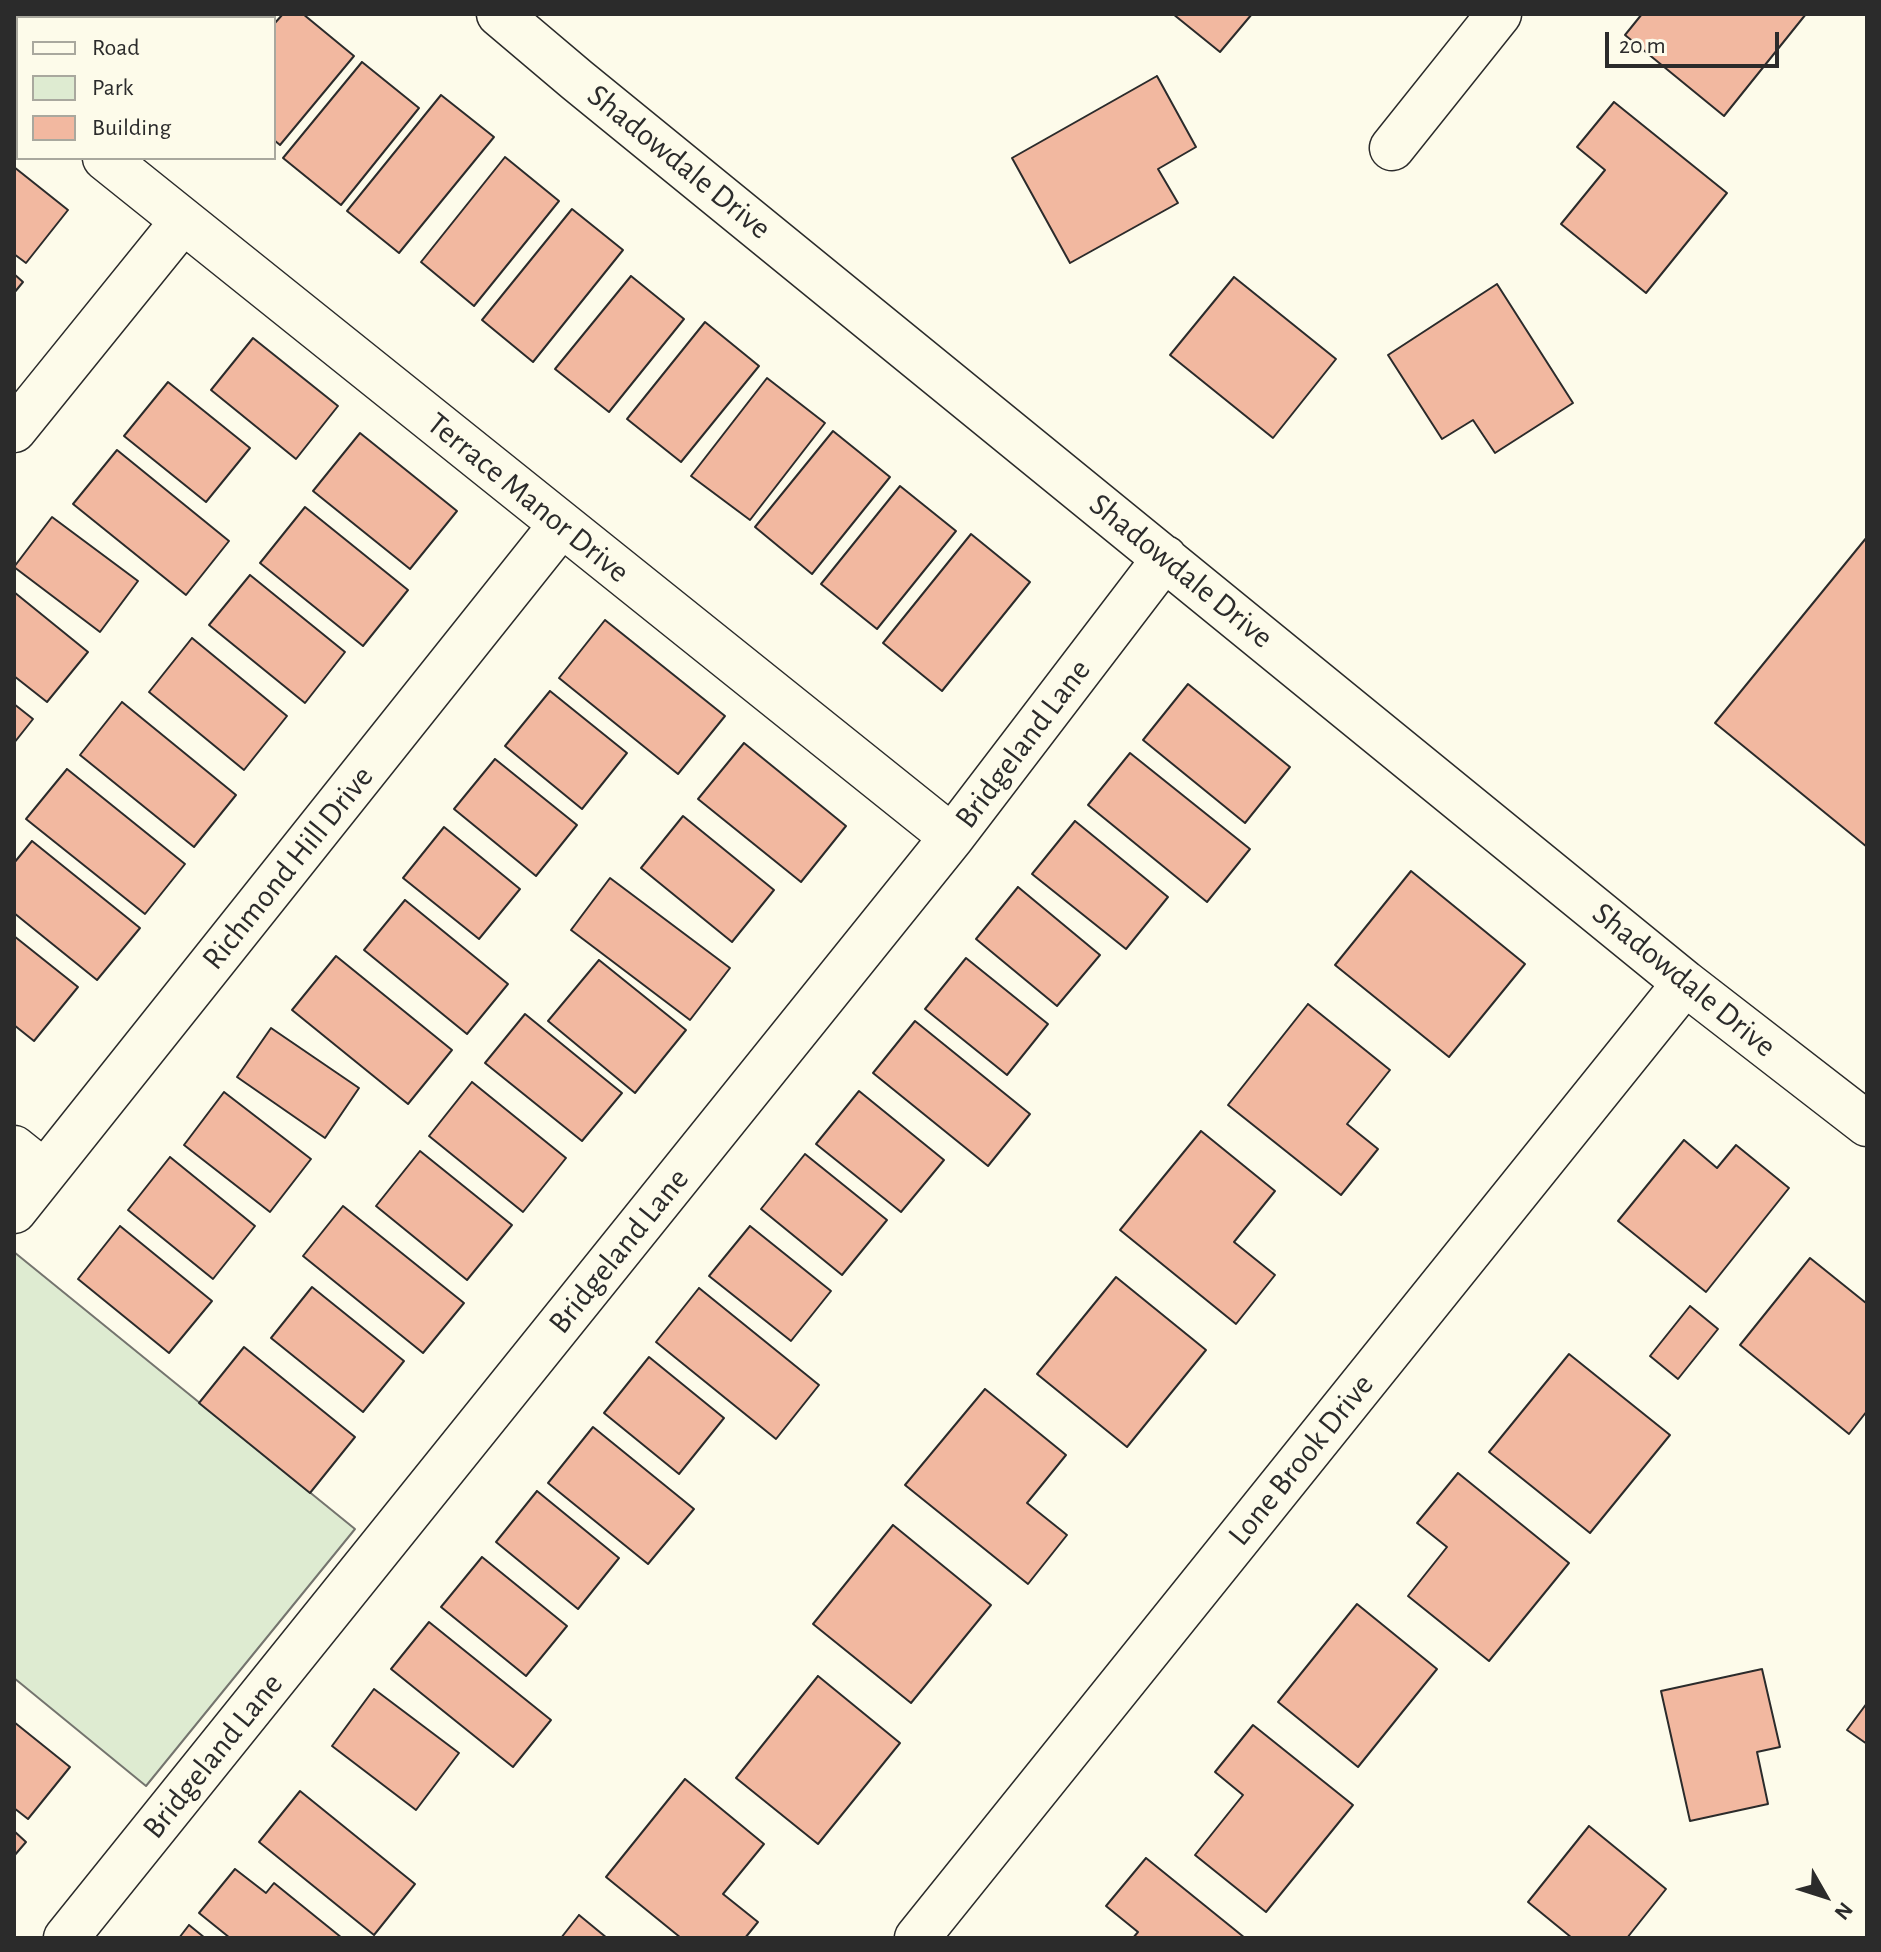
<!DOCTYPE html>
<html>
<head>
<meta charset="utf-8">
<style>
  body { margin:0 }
  #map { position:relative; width:1881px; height:1952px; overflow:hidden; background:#fdfbea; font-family:"Alegreya Sans",sans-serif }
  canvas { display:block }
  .frame { position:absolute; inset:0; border:16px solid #2b2b2b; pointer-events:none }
  .legend { position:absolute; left:16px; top:16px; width:260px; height:144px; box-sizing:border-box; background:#fdfbea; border:2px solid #a9a89e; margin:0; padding:10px 14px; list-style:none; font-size:24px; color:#2b2b2b }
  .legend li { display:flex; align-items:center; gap:16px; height:40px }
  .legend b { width:40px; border:2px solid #a9a89e }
  .north { position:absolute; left:1785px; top:1856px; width:80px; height:80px; -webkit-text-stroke:6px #fdfbea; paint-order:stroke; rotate:129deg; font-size:22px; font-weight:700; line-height:32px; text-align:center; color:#2b2b2b }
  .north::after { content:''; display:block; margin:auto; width:28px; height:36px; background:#2b2b2b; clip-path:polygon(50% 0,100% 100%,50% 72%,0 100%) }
  .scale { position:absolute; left:1605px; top:32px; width:174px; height:36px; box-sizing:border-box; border:4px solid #2b2b2b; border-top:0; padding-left:10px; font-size:24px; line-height:28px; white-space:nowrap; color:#2b2b2b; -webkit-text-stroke:6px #fdfbea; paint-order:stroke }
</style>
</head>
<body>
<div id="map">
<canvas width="1881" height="1952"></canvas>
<div class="frame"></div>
<ul class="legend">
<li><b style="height:10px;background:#fdfbea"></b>Road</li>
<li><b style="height:22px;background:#deebd1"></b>Park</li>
<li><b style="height:22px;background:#f2b8a0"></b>Building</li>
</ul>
<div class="north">N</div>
<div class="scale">20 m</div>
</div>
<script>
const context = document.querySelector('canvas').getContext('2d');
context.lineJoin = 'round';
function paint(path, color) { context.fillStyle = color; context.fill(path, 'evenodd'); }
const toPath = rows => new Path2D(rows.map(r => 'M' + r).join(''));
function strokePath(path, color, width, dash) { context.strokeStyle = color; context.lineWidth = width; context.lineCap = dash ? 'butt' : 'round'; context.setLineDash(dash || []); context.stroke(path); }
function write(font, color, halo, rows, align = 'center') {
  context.font = font + ' "Alegreya Sans",sans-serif'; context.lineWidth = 6; context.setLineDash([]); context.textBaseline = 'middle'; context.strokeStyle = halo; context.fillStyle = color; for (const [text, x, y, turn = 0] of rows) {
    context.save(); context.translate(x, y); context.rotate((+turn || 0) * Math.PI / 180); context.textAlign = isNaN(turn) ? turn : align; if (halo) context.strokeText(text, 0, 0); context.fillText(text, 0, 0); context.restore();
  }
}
const green = toPath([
  [14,1252,355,1529,146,1786,14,1678,14,1252]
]);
paint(green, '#deebd1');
strokePath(green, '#74746e', 2);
const building = toPath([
  [170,14,276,14,273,18,167,18,170,14],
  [283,14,303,14,354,56,280,145,274,140,274,24,283,14],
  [1173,14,1252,14,1220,52,1173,14],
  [1642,14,1806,14,1724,116,1625,35,1642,14],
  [362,62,419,108,341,205,283,158,362,62],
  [1157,76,1196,147,1158,169,1178,203,1070,263,1012,158,1157,76],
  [441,95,494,137,399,253,347,211,441,95],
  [1614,102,1727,193,1646,293,1561,224,1605,170,1577,147,1614,102],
  [505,157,559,201,474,306,421,262,505,157],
  [14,167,68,210,26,263,14,254,14,167],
  [572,209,623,250,533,362,482,320,572,209],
  [14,274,23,282,14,293,14,274],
  [631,276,684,319,609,412,555,369,631,276],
  [1234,277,1336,359,1273,438,1170,355,1234,277],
  [1497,284,1573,403,1495,453,1473,420,1442,439,1388,355,1497,284],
  [705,322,759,366,681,462,627,419,705,322],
  [253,338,338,406,296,459,211,390,253,338],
  [767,378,825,423,750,520,691,476,767,378],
  [168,382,250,448,206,502,124,436,168,382],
  [833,431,890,477,812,574,755,527,833,431],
  [360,433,457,511,410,569,313,491,360,433],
  [117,450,229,541,186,595,73,504,117,450],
  [900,486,956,531,877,629,821,584,900,486],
  [305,507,408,590,363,646,260,563,305,507],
  [52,517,138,581,100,632,14,567,52,517],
  [971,534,1030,582,942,691,883,643,971,534],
  [1867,537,1867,847,1715,723,1867,537],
  [250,575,345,652,305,703,209,625,250,575],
  [14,592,88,652,47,702,14,676,14,592],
  [605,620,725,716,678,774,559,678,605,620],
  [192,638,287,716,244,770,149,692,192,638],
  [1188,684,1290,767,1245,823,1143,740,1188,684],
  [550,691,627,753,582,809,505,746,550,691],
  [122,702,236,795,194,847,80,755,122,702],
  [14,704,33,719,14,743,14,704],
  [744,743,846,826,801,882,698,799,744,743],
  [1130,753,1250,849,1207,902,1088,805,1130,753],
  [495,759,577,825,536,876,454,809,495,759],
  [67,769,185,864,145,914,26,819,67,769],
  [683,816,774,890,732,942,641,868,683,816],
  [1075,821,1168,897,1126,949,1032,874,1075,821],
  [444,827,520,889,479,939,403,878,444,827],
  [32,841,140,928,97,980,14,913,14,863,32,841],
  [1411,871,1525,964,1449,1057,1335,965,1411,871],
  [610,878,730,968,690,1020,571,930,610,878],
  [1018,887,1100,955,1057,1006,976,939,1018,887],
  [405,900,508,984,467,1034,364,950,405,900],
  [14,936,78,987,34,1041,14,1025,14,936],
  [336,956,452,1050,408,1104,292,1010,336,956],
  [966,958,1048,1024,1007,1075,925,1009,966,958],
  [599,960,686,1030,635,1093,548,1021,599,960],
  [1308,1004,1390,1070,1347,1124,1378,1149,1341,1195,1228,1105,1308,1004],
  [525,1014,622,1093,582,1141,485,1063,525,1014],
  [915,1021,1030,1114,988,1166,873,1073,915,1021],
  [271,1028,359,1088,325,1138,237,1077,271,1028],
  [472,1082,566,1158,523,1212,429,1136,472,1082],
  [859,1091,944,1160,901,1212,816,1144,859,1091],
  [224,1092,311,1159,270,1212,184,1145,224,1092],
  [1201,1131,1275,1191,1234,1242,1275,1275,1236,1324,1120,1230,1201,1131],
  [1684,1140,1717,1168,1736,1145,1789,1188,1706,1292,1618,1221,1684,1140],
  [420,1151,512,1225,467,1280,376,1206,420,1151],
  [805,1154,887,1220,842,1275,761,1209,805,1154],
  [170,1157,255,1226,213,1279,128,1210,170,1157],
  [343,1206,464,1303,423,1353,303,1256,343,1206],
  [120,1226,212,1301,169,1353,78,1279,120,1226],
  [750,1226,831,1291,791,1341,709,1276,750,1226],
  [1810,1258,1866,1303,1867,1301,1867,1411,1849,1434,1740,1345,1810,1258],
  [1116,1277,1206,1350,1127,1447,1037,1374,1116,1277],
  [312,1287,404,1361,363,1412,271,1338,312,1287],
  [699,1288,819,1385,776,1439,656,1342,699,1288],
  [1690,1306,1718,1329,1678,1379,1650,1356,1690,1306],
  [244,1347,355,1437,310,1493,199,1403,244,1347],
  [1569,1354,1670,1435,1590,1533,1489,1452,1569,1354],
  [649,1357,724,1418,679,1474,604,1413,649,1357],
  [985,1389,1066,1455,1027,1503,1067,1535,1028,1584,905,1485,985,1389],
  [593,1427,694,1509,648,1564,548,1483,593,1427],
  [1458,1473,1569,1563,1489,1661,1408,1596,1447,1547,1417,1523,1458,1473],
  [537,1491,619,1558,578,1609,496,1542,537,1491],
  [893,1525,991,1605,911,1703,813,1624,893,1525],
  [482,1557,567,1626,526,1676,441,1607,482,1557],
  [1357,1604,1437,1669,1358,1767,1278,1702,1357,1604],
  [429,1622,551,1720,513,1767,391,1669,429,1622],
  [1762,1669,1780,1747,1757,1752,1768,1804,1690,1821,1661,1691,1762,1669],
  [818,1676,900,1743,818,1844,736,1778,818,1676],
  [374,1689,459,1753,416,1810,332,1746,374,1689],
  [1867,1703,1867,1744,1847,1730,1867,1703],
  [14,1722,70,1767,28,1819,14,1808,14,1722],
  [1253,1725,1353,1805,1266,1912,1195,1855,1243,1795,1215,1772,1253,1725],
  [685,1779,764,1844,723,1894,758,1922,745,1938,681,1938,606,1877,685,1779],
  [300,1791,415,1884,374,1935,259,1842,300,1791],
  [1589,1826,1666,1889,1627,1938,1572,1938,1528,1902,1589,1826],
  [14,1831,26,1842,14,1856,14,1831],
  [1146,1858,1245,1938,1133,1938,1138,1932,1106,1906,1146,1858],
  [235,1869,266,1893,274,1883,342,1938,230,1938,199,1913,235,1869],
  [579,1915,607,1938,561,1938,579,1915],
  [189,1925,205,1938,179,1938,189,1925]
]);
paint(building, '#f2b8a0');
strokePath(building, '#2b2b2b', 2);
const minor = toPath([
  [499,14,577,80,1685,983,1867,1124],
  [14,85,18,88],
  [1392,148,1499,14],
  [105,158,952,837],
  [14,430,183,221],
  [14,1148,44,1172],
  [14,1211,561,525],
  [66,1938,952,837,1165,558],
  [917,1938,1685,983]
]);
strokePath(minor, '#2b2b2b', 47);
strokePath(minor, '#fdfbea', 44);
write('32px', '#2b2b2b', '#fdfbea', [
  ["Shadowdale Drive",679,162,39],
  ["Terrace Manor Drive",528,498,39],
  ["Shadowdale Drive",1181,571,39],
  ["Bridgeland Lane",1023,744,-53],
  ["Richmond Hill Drive",288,868,-51],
  ["Shadowdale Drive",1684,980,39],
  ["Bridgeland Lane",619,1251,-51],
  ["Lone Brook Drive",1301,1460,-51],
  ["Bridgeland Lane",213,1756,-51]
]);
</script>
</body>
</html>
